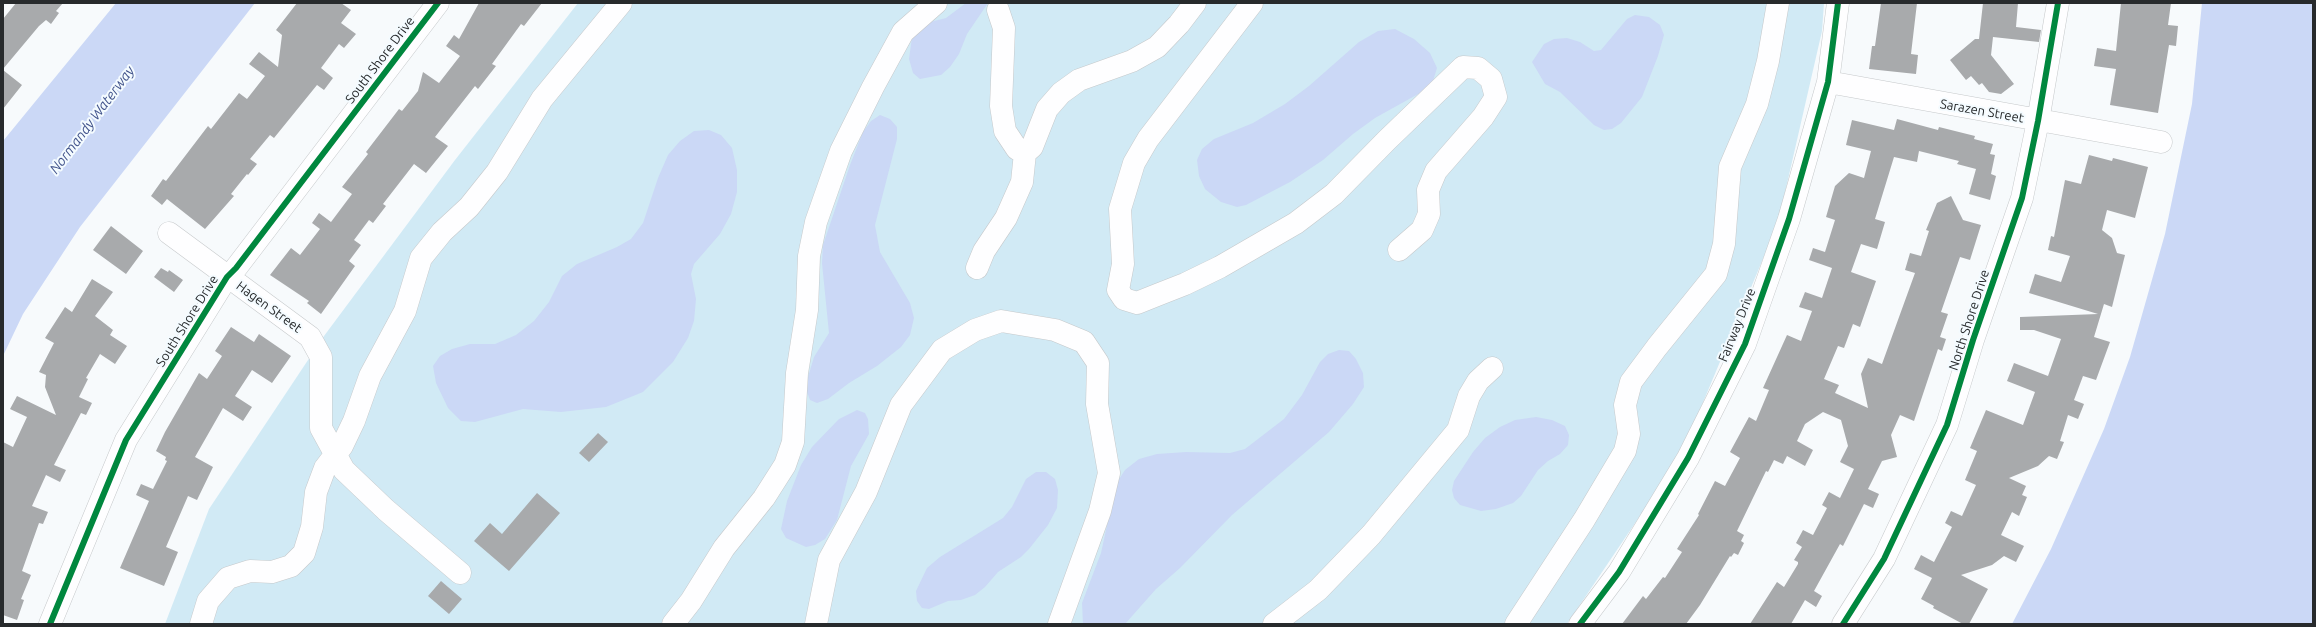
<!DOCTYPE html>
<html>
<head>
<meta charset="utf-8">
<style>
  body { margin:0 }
  #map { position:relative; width:2316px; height:627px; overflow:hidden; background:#f7fafc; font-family:Ubuntu,sans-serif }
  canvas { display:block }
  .frame { position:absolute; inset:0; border:4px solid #272a2c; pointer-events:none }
</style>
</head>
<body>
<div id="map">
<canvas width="2316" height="627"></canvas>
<div class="frame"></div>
</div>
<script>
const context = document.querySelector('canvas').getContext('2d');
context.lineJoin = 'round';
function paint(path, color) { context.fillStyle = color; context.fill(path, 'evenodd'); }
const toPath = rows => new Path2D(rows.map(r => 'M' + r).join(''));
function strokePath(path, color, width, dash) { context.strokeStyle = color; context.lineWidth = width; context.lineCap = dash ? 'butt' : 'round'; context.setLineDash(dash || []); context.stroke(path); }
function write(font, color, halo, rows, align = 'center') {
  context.font = font + ' Ubuntu,sans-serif'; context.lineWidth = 4; context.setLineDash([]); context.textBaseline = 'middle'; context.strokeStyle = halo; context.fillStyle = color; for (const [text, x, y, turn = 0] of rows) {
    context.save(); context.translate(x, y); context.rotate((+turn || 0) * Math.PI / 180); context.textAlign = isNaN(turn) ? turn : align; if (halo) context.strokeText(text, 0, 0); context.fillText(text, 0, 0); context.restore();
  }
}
paint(toPath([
  [578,3,1824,3,1822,31,1778,223,1681,455,1567,624,165,624,209,509,324,336,455,160]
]), '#d1eaf5');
paint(toPath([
  [116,3,255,3,80,227,23,314,3,356,3,141],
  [966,3,988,3,967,34,959,54,950,67,941,75,920,79,913,73,909,59,912,37,930,22,946,18],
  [2202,3,2313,3,2313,624,2012,624,2051,549,2104,429,2130,357,2165,234,2192,104],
  [1635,15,1649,17,1660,25,1664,35,1658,56,1642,97,1621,123,1612,129,1604,130,1594,125,1560,92,1545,84,1532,62,1544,44,1554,39,1567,38,1580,42,1594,51,1601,50,1627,19],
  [1395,29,1414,39,1430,53,1437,68,1433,81,1420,93,1375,118,1353,134,1323,160,1290,182,1246,205,1237,207,1221,202,1205,189,1199,176,1197,160,1202,149,1214,139,1253,123,1285,104,1309,86,1359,42,1378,31],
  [880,115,890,119,897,127,897,139,875,225,880,252,910,303,914,318,910,335,901,347,877,366,849,383,828,399,817,403,810,400,807,392,808,377,814,357,829,333,822,263,823,245,850,165,863,132,871,121],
  [709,130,721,135,732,148,737,170,737,192,731,214,720,234,694,264,691,274,696,299,694,321,688,338,673,362,643,392,606,407,561,412,523,409,475,422,461,421,448,408,436,383,433,366,440,356,452,349,470,344,495,344,516,335,534,321,549,302,562,276,577,264,617,247,631,239,643,223,658,178,668,155,680,141,694,131],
  [1339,350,1349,351,1356,359,1363,373,1364,387,1353,404,1329,432,1232,515,1180,568,1156,589,1125,624,1083,624,1082,603,1101,553,1116,484,1125,470,1139,459,1157,454,1186,452,1230,453,1245,449,1284,419,1302,395,1320,362,1328,354],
  [857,410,865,413,868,419,869,434,851,466,837,520,825,539,815,545,806,547,786,538,781,529,787,501,801,465,812,447,839,419],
  [1536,417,1552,420,1565,426,1569,435,1568,445,1560,454,1548,461,1538,470,1521,496,1513,503,1496,509,1481,511,1460,505,1454,498,1452,490,1454,481,1473,452,1485,438,1500,427,1515,420],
  [1036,472,1046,472,1055,479,1058,490,1057,508,1048,525,1029,549,1021,557,998,572,985,587,975,595,961,600,948,601,929,609,922,608,917,601,916,591,927,568,940,557,1003,518,1012,507,1026,479]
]), '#cbd8f6');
paint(toPath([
  [16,3,63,3,56,11,59,13,51,24,46,20,39,26,3,69,3,19],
  [297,3,341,3,351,10,341,23,356,34,344,48,339,44,321,68,333,78,324,90,317,85,274,138,270,135,250,159,257,164,248,175,247,174,231,194,234,196,205,229,167,199,162,205,151,196,163,179,166,181,208,126,211,129,239,93,247,99,265,76,249,64,259,52,278,67,282,35,276,30],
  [479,3,542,3,524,26,521,24,492,64,496,66,478,89,475,86,435,137,448,146,426,173,414,164,383,204,386,206,373,223,369,220,354,240,361,245,349,261,355,266,321,314,307,303,309,301,270,275,291,248,300,255,320,229,312,223,319,213,331,222,352,194,342,187,368,154,366,152,399,109,402,111,418,91,423,72,439,83,460,56,446,46,454,35,459,39],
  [1881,3,1917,3,1911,54,1918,55,1916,74,1869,69,1872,46,1875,46],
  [1983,3,2018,3,2016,27,2041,30,2039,42,1993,37,1991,55,2014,84,2001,94,1989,92,1982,83,1979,85,1971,76,1966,80,1950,60,1975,39,1979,39],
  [2121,3,2171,3,2168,25,2178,26,2176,46,2169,45,2158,113,2110,105,2116,69,2094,66,2097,48,2116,51],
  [3,70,22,85,3,109],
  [1897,119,1938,130,1939,127,1975,136,1974,139,1993,144,1990,154,1995,155,1991,174,1996,176,1990,200,1969,194,1976,169,1957,164,1959,161,1919,151,1917,162,1894,157,1875,219,1885,222,1877,249,1861,244,1851,272,1876,281,1860,327,1853,324,1844,348,1838,346,1824,379,1839,385,1835,393,1868,408,1861,374,1868,358,1882,364,1915,273,1905,270,1910,253,1921,256,1929,231,1926,230,1937,203,1951,196,1963,220,1981,225,1970,260,1960,257,1941,312,1948,314,1940,337,1946,339,1942,351,1938,349,1914,421,1900,415,1891,435,1897,457,1882,461,1868,489,1879,494,1873,508,1864,504,1843,546,1840,544,1814,591,1822,596,1816,607,1805,600,1791,624,1750,624,1777,582,1784,587,1798,564,1798,562,1794,560,1802,547,1796,543,1803,530,1813,535,1827,508,1822,505,1829,492,1840,498,1854,469,1840,462,1848,446,1841,420,1823,412,1805,424,1797,441,1813,450,1805,466,1787,456,1783,464,1774,460,1768,472,1766,471,1737,531,1744,535,1741,541,1744,543,1738,555,1734,553,1731,557,1730,556,1700,605,1686,624,1622,624,1643,596,1646,599,1663,577,1665,578,1682,552,1677,549,1699,515,1698,514,1715,481,1725,486,1740,458,1730,452,1749,417,1756,421,1769,390,1763,388,1787,335,1801,341,1812,311,1799,307,1805,292,1822,298,1832,268,1809,260,1813,248,1825,252,1835,220,1826,217,1835,186,1849,173,1864,178,1871,151,1846,145,1852,120,1894,130],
  [2089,155,2112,161,2113,158,2148,167,2135,218,2107,210,2102,230,2112,238,2117,253,2125,255,2112,307,2104,304,2094,337,2110,342,2096,380,2083,376,2074,400,2084,404,2078,419,2068,415,2060,441,2064,442,2057,459,2049,456,2038,466,2009,478,2026,486,2022,495,2027,497,2019,516,2012,512,2001,535,2024,546,2016,562,2004,556,1992,565,1961,575,1988,589,1969,624,1963,624,1933,608,1934,606,1921,599,1932,578,1914,569,1921,555,1934,562,1952,527,1945,523,1951,511,1962,516,1976,485,1965,480,1977,451,1970,448,1986,410,2023,425,2035,392,2007,381,2014,363,2048,376,2061,339,2034,330,2020,330,2020,317,2098,314,2029,293,2035,274,2061,282,2070,256,2048,250,2051,236,2054,237,2065,180,2081,184],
  [111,226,143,251,126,274,93,250],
  [161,268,168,272,169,270,183,280,174,292,154,277],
  [92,279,113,292,95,316,113,330,110,335,127,346,115,364,100,354,86,378,88,379,79,397,92,403,86,415,81,413,54,465,66,470,60,482,46,475,32,506,48,512,43,524,39,523,22,571,31,575,21,599,24,600,17,620,3,615,3,442,13,447,27,417,10,409,17,396,56,415,45,387,46,375,39,372,54,343,45,338,65,307,72,312],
  [231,327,254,342,259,334,291,356,272,383,252,370,235,396,252,407,243,421,223,408,195,457,213,467,197,500,188,496,166,547,178,552,164,586,120,568,149,501,136,495,141,484,153,489,167,461,165,460,166,457,156,451,165,432,199,373,207,379,222,356,215,351],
  [598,433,608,442,589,462,579,453],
  [537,493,560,513,509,571,474,541,490,523,502,534],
  [441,581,462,599,449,614,428,596]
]), '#a8aaac');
const minor = toPath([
  [1252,3,1148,139,1134,163,1120,209,1123,264,1118,290,1124,299,1137,303,1157,295,1185,284,1220,267,1296,223,1334,194,1387,140,1463,67,1478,68,1491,79,1496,97,1483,117,1436,171,1428,190,1429,214,1422,230,1399,250],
  [998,10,1004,28,1001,106,1005,131,1017,149,1025,153,1032,147,1047,109,1061,93,1079,80,1132,61,1157,47,1179,24,1195,3],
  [1828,82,2161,142],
  [169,233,310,337,321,357,321,428,344,470,386,510,460,573],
  [977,268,984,251,1006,218,1022,182,1025,153],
  [50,624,126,440,227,277,236,268,438,3],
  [201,624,208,601,228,578,250,571,272,572,291,566,304,553,312,527,316,492,325,468,342,446,354,421,370,376,405,311,421,258,442,232,469,207,497,172,542,99,621,3],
  [673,624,691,601,724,548,764,498,785,465,793,442,797,373,807,310,809,256,816,222,841,151,873,87,903,32,936,3],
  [816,624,829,560,866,492,901,405,942,350,975,330,1001,321,1055,330,1084,342,1098,363,1097,404,1109,473,1100,511,1059,624],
  [1274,624,1318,590,1371,535,1458,430,1469,396,1478,381,1492,368],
  [1516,624,1584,520,1625,451,1629,434,1625,405,1631,382,1657,347,1716,274,1724,244,1730,167,1757,104,1768,61,1778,3],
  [1580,624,1619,572,1688,458,1745,344,1789,219,1828,82,1838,3],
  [1843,624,1884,559,1947,425,1973,340,2022,198,2038,121,2058,3]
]);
strokePath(minor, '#c6c9cb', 23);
strokePath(minor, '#fefeff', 22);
strokePath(toPath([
  [50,624,126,440,227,277,236,268,438,3],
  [1580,624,1619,572,1688,458,1745,344,1789,219,1828,82,1838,3],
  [1843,624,1884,559,1947,425,1973,340,2022,198,2038,121,2058,3]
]), '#00873e', 6);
write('13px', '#272a2c', '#f4fbff', [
  ["South Shore Drive",380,60,-53],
  ["Sarazen Street",1982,111,10],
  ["Hagen Street",269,307,36],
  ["North Shore Drive",1969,320,-72],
  ["South Shore Drive",187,321,-58],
  ["Fairway Drive",1737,325,-68]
]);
write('italic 14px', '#42548c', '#f4fbff', [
  ["Normandy Waterway",92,120,-53]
]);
</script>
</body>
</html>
